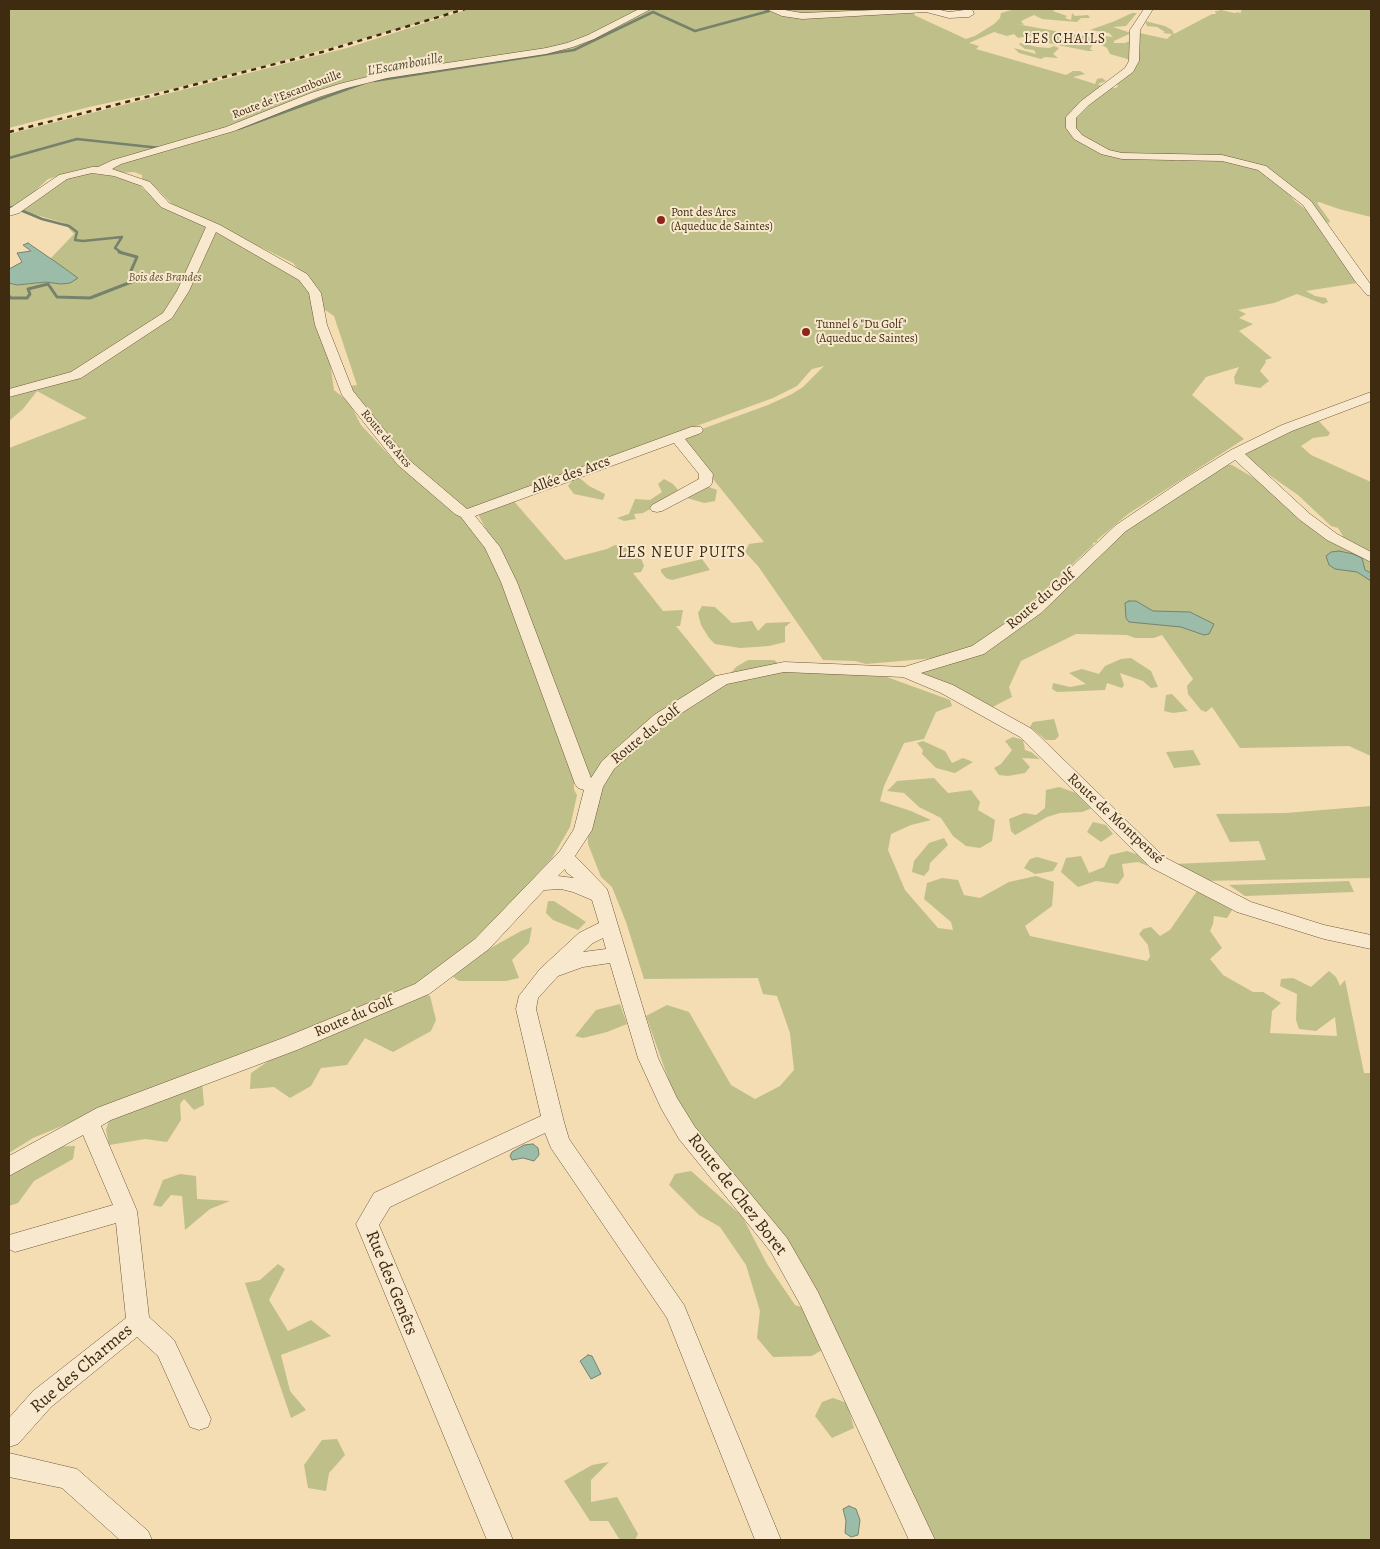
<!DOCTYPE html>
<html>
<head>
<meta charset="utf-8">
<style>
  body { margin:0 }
  #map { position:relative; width:1380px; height:1549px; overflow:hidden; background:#f4dcb3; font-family:Alegreya,serif }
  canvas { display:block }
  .frame { position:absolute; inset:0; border:10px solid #3f2b10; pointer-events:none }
</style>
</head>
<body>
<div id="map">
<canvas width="1380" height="1549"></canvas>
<div class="frame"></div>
</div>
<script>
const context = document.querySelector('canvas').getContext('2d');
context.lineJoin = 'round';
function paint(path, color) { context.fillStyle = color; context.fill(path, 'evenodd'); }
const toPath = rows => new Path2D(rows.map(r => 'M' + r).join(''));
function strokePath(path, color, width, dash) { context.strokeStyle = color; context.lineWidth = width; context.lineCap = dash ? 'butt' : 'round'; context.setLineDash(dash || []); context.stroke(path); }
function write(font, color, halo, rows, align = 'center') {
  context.font = font + ' Alegreya,serif'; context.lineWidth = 4; context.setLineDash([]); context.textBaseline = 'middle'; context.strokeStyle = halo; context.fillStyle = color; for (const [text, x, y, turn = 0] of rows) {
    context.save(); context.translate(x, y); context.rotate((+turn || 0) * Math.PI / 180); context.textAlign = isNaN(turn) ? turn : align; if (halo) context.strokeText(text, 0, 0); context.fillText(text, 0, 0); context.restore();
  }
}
paint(toPath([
  [9,9,458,9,436,18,377,35,278,62,172,89,89,107,9,128],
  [469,9,910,9,915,14,914,15,966,39,975,36,994,24,1000,18,1001,13,1015,9,1055,9,1053,11,1067,16,1065,18,1071,20,1072,13,1075,16,1088,15,1090,18,1081,18,1077,22,1042,19,1034,15,1021,21,1024,25,1016,24,1089,37,1092,39,1097,39,1097,35,1113,37,1109,33,1090,30,1115,21,1132,13,1137,13,1126,26,1113,27,1131,33,1114,41,1114,43,1125,43,1134,39,1135,32,1167,39,1172,34,1163,33,1165,32,1157,27,1147,26,1145,21,1165,26,1172,30,1174,34,1212,14,1216,14,1215,11,1220,11,1217,9,1234,13,1239,12,1240,14,1242,9,1371,9,1371,217,1339,209,1319,202,1317,203,1330,221,1329,223,1324,221,1291,191,1265,171,1247,162,1228,157,1204,155,1180,155,1175,161,1190,159,1222,161,1258,169,1288,192,1295,201,1309,212,1357,283,1306,291,1315,296,1326,298,1328,302,1323,304,1297,294,1274,303,1238,310,1246,314,1239,318,1253,324,1239,331,1272,358,1265,360,1266,362,1260,371,1269,381,1260,388,1235,384,1234,377,1239,367,1206,377,1192,395,1244,439,1128,514,1097,540,1097,542,1093,543,1093,545,1017,616,970,648,936,658,866,664,855,661,823,660,758,566,745,552,749,544,764,542,683,442,685,437,691,433,768,405,792,394,803,387,824,366,812,369,797,386,773,398,472,508,463,508,425,476,403,462,344,392,350,386,357,385,334,316,315,303,330,362,334,390,349,402,361,425,401,468,459,514,487,548,509,587,553,714,556,711,510,576,478,514,512,499,565,560,607,549,615,545,627,548,641,558,644,566,641,572,633,573,663,611,683,610,680,626,676,626,722,683,736,667,748,660,774,660,788,670,887,677,950,700,952,706,936,712,924,739,904,743,884,786,880,801,911,811,931,820,911,825,891,834,888,850,905,890,938,928,953,930,951,922,924,899,927,883,942,878,958,880,964,895,980,898,1009,882,1036,876,1054,882,1052,906,1025,926,1030,936,1147,961,1150,957,1148,945,1139,934,1143,929,1151,927,1160,936,1170,930,1197,891,1232,910,1227,918,1214,916,1213,924,1210,931,1222,948,1210,959,1223,975,1253,992,1263,992,1281,1003,1272,1011,1270,1033,1337,1036,1335,1017,1316,1031,1299,1029,1296,1020,1297,994,1280,986,1281,979,1293,978,1311,987,1329,971,1336,977,1340,986,1345,980,1364,1073,1371,1073,1371,1540,935,1540,845,1351,825,1348,812,1356,773,1357,757,1338,760,1311,746,1265,720,1227,699,1215,669,1185,675,1174,691,1171,742,1216,767,1264,795,1305,825,1315,785,1238,713,1155,674,1095,646,1016,667,1005,689,1012,731,1085,755,1099,780,1086,794,1070,790,1033,777,996,763,994,758,978,644,979,626,922,612,887,601,877,588,844,586,774,574,779,574,790,577,795,570,827,552,858,507,907,461,952,415,984,339,1017,197,1070,33,1138,9,1153,9,448,87,418,37,391,23,409,9,421,9,283,17,285,46,282,78,278,50,259,74,234,64,223,19,210,9,210,9,134,347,48],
  [994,32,1007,36,1014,34,1018,38,1043,33,1033,40,1088,51,1093,51,1090,49,1093,44,1100,44,1107,48,1110,54,1134,61,1129,70,1114,81,1118,86,1116,88,1105,88,1085,103,1069,121,1072,110,1101,86,1098,84,1106,81,1102,78,1097,79,1095,84,1073,77,1085,74,1080,71,1073,71,1066,75,976,49,979,46,969,43],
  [135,155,141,155,116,163,110,167,111,170,120,173,134,172,142,175,142,179,155,187,172,204,293,263,310,283,287,266,231,240,157,201,138,184,123,177,86,173,73,175,55,183,41,193,36,190,48,179,76,171,98,168],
  [1020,43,1037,47,1049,48,1054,46,1059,48,1053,54,1058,58,1045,57,1041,59,1019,53,1014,48,1036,54,1034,50,1025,49,1019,44],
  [1315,417,1330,433,1328,436,1313,438,1301,446,1311,455,1371,482,1371,756,1349,746,1240,748,1212,707,1206,712,1201,710,1188,694,1187,686,1193,679,1162,635,1154,638,1135,638,1127,635,1076,634,1021,661,1009,687,1012,697,985,711,905,672,978,650,1105,544,1224,464,1232,465,1259,481,1332,537,1343,536,1338,528,1331,526,1298,495,1245,458,1246,452],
  [574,478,581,479,589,486,605,494,603,500,574,494,568,486],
  [664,479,673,484,678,490,706,486,717,490,715,501,704,503,684,497,668,499,643,513,634,514,636,519,624,521,617,518,629,514,635,499,650,500,662,492,658,484],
  [702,559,710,570,672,580,666,578,661,572,661,569],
  [702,606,715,607,732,623,752,621,758,631,766,623,791,622,785,627,785,642,769,646,740,648,715,644,709,638,701,625,698,613],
  [1131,658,1151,671,1158,687,1151,688,1143,681,1120,673,1124,685,1122,688,1107,683,1105,690,1057,692,1052,689,1053,683,1070,687,1086,684,1069,673,1082,669,1099,674,1105,666,1121,659],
  [1172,694,1188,711,1173,713,1164,711,1166,695],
  [1054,719,1059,736,1055,740,1046,740,1030,727,1033,722],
  [1013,737,1023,740,1025,750,1031,752,1040,759,1022,758,1030,767,1025,773,1008,776,999,775,994,768,1001,764,1012,750,1005,741],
  [923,741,945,751,952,763,963,758,973,762,955,773,936,768,922,754,923,750,917,743],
  [1193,750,1201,765,1174,768,1166,752],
  [934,778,948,793,971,790,980,802,978,810,995,820,992,841,980,848,966,846,953,836,941,818,919,807,904,793,887,791,897,781],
  [1059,787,1082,795,1095,807,1082,812,1060,813,1047,817,1015,835,1011,831,1009,819,1024,813,1036,815,1045,808,1046,790],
  [1371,806,1371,878,1199,881,1174,864,1266,860,1259,841,1230,842,1216,814,1286,813],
  [1093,822,1106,825,1113,834,1101,842,1087,832],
  [944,838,948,845,930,863,929,870,924,876,912,872,914,861,929,843],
  [1127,851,1148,858,1148,866,1138,862,1122,864,1124,876,1118,884,1096,881,1078,887,1061,872,1066,858,1081,856,1089,873,1104,867,1110,855],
  [1037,857,1058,863,1053,871,1035,874,1024,868,1030,859],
  [1349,881,1354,892,1245,896,1229,885],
  [548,901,554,901,586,922,578,930,553,920,546,913],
  [532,927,529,943,512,960,519,978,506,981,459,981,453,977,471,959,521,931],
  [422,993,430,996,436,1020,431,1031,393,1052,365,1038,347,1065,321,1068,311,1086,290,1098,274,1087,250,1089,251,1073,283,1051],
  [620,1004,627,1024,607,1032,583,1038,575,1036,596,1010],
  [202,1082,204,1105,194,1110,184,1099,180,1104,181,1120,167,1142,145,1139,109,1145,106,1130,109,1120],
  [75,1146,73,1159,34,1181,18,1203,9,1206,9,1170,46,1147],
  [180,1174,196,1176,197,1199,230,1201,210,1209,185,1230,182,1196,171,1195,161,1207,153,1205,163,1180],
  [278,1264,285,1269,269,1300,288,1331,311,1320,331,1336,281,1355,290,1391,306,1410,291,1418,245,1283,260,1280],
  [833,1398,847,1403,854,1428,832,1438,815,1416,822,1402],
  [337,1439,345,1455,329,1473,326,1491,308,1488,304,1465,322,1440],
  [609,1462,591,1480,591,1502,617,1497,638,1534,635,1540,620,1540,608,1521,590,1521,564,1481,592,1465]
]), '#bfbf8a');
const water = toPath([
  [28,243,60,265,78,278,70,283,61,284,46,282,17,285,9,283,9,269,22,262,17,253,31,251,23,245,28,243],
  [1339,551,1353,554,1362,558,1365,570,1371,573,1371,581,1357,572,1335,569,1329,565,1326,556,1331,552,1339,551],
  [1129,601,1136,601,1153,611,1190,612,1214,624,1209,634,1204,635,1181,627,1129,622,1126,618,1125,603,1129,601],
  [533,1144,538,1148,539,1155,534,1161,523,1158,512,1160,510,1156,512,1152,524,1145,533,1144],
  [588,1355,592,1356,601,1374,591,1379,580,1361,588,1355],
  [849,1506,856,1509,860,1520,858,1535,851,1537,845,1533,846,1521,843,1509,849,1506]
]);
paint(water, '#9cbcaa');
strokePath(water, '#77826c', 1);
strokePath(toPath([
  [374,81,574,50,653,12,695,31,769,11,765,9],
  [238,129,364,83],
  [9,158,77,139,160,148],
  [9,208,13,207,42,219,69,226,77,232,75,240,83,241,122,237,115,248,122,253]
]), '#77826c', 2.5);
strokePath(toPath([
  [9,296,11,298,27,298,30,294,28,289,48,284,57,297,90,298,139,279,130,273,137,257,119,252]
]), '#77826c', 3);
const minor = toPath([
  [639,9,651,9,594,39,573,47,546,54,387,78,347,88,319,97,234,131,121,164,112,169,150,182,169,203,220,225,307,274,321,293,327,325,353,391,408,459,467,509,691,427,701,427,703,430,701,433,685,439,713,474,712,483,710,486,662,511,657,512,652,511,650,508,652,505,699,479,699,474,674,443,475,516,500,547,517,582,591,778,602,761,654,715,716,676,784,662,904,667,972,646,1029,607,1116,525,1187,477,1231,450,1282,425,1371,392,1371,401,1292,431,1245,454,1310,514,1337,534,1371,552,1371,562,1327,540,1300,520,1235,460,1126,531,1041,613,984,654,921,673,953,685,1032,729,1164,857,1251,902,1324,925,1371,935,1371,949,1324,939,1237,912,1150,867,1020,737,941,693,903,677,784,672,727,684,666,723,614,769,603,787,592,830,575,856,607,889,658,1058,677,1098,695,1127,787,1238,818,1292,935,1540,909,1540,801,1306,771,1252,679,1139,661,1108,638,1058,610,963,583,967,558,976,538,998,536,1009,564,1122,569,1139,684,1305,781,1540,755,1540,667,1318,551,1148,545,1133,390,1207,379,1225,513,1540,487,1540,356,1224,374,1193,541,1116,516,1009,519,996,540,969,579,933,599,923,592,900,573,892,561,889,544,890,489,949,429,994,297,1050,111,1120,101,1126,137,1211,149,1317,174,1340,211,1419,208,1427,199,1430,190,1427,158,1356,137,1337,51,1407,18,1444,9,1447,9,1418,33,1391,126,1318,116,1223,15,1252,9,1249,9,1235,113,1205,83,1135,9,1176,9,1156,97,1108,283,1038,415,984,475,939,560,851,574,829,584,790,578,788,575,784,501,582,485,548,461,517,455,514,398,465,342,395,315,325,309,293,299,280,216,232,189,291,172,318,81,378,9,397,9,389,71,372,163,313,177,291,206,227,161,207,142,186,114,176,92,173,67,179,19,213,9,216,9,209,59,175,92,167,98,167,113,160,226,127,311,93,339,84,387,72,546,48,567,43,588,35,639,9],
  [565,869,566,872,574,878,558,876,565,869],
  [603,938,606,949,583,952,593,943,603,938],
  [766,9,779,9,802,13,901,9,936,9,949,12,972,9,974,14,969,17,949,18,926,12,802,19,782,16,766,9],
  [1144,9,1153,9,1140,30,1139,61,1133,72,1089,105,1076,118,1076,128,1082,135,1109,150,1122,153,1222,155,1266,166,1311,201,1371,285,1371,296,1367,295,1355,281,1303,205,1258,170,1222,161,1122,159,1101,154,1074,139,1066,128,1066,117,1081,101,1125,68,1129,61,1130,30,1144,9],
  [9,1453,77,1469,148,1531,152,1540,120,1540,62,1488,9,1477,9,1453]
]);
strokePath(minor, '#6c5739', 1);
paint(minor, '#f8e8ce');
strokePath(toPath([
  [9,132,322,52,465,9]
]), '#3f2b10', 2.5, [5, 5]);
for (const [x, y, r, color] of [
  [661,220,5,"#8f2418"],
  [806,332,5,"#8f2418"]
]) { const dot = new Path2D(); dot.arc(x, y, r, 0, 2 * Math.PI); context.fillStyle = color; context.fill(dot); strokePath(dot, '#f8e8ce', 2); }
write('12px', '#3f2b10', '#f8e8ce', [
  ["Route de l'Escambouille",287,95,-21],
  ["Route des Arcs",386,439,50]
]);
write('12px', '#3f2b10', '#f8e8ce', [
  ["Pont des Arcs",671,213],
  ["(Aqueduc de Saintes)",671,227],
  ["Tunnel 6 \"Du Golf\"",816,325],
  ["(Aqueduc de Saintes)",816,339]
], 'left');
write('italic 12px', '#5f502e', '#f8e8ce', [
  ["Bois des Brandes",165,278]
]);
context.letterSpacing = '1px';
write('14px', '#3f2b10', '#f8e8ce', [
  ["LES CHAILS",1065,40]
]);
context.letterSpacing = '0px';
write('italic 14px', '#564f36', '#f8e8ce', [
  ["L'Escambouille",405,65,-10]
]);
write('15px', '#3f2b10', '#f8e8ce', [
  ["Allée des Arcs",571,475,-20],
  ["Route du Golf",1041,600,-40],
  ["Route du Golf",646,735,-39],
  ["Route de Montpensé",1115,819,43],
  ["Route du Golf",354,1017,-23]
]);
context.letterSpacing = '1px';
write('16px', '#3f2b10', '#f8e8ce', [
  ["LES NEUF PUITS",682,553]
]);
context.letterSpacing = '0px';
write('18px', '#3f2b10', '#f8e8ce', [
  ["Route de Chez Boret",737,1195,52],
  ["Rue des Genêts",391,1283,68],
  ["Rue des Charmes",82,1369,-40]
]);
</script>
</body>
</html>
